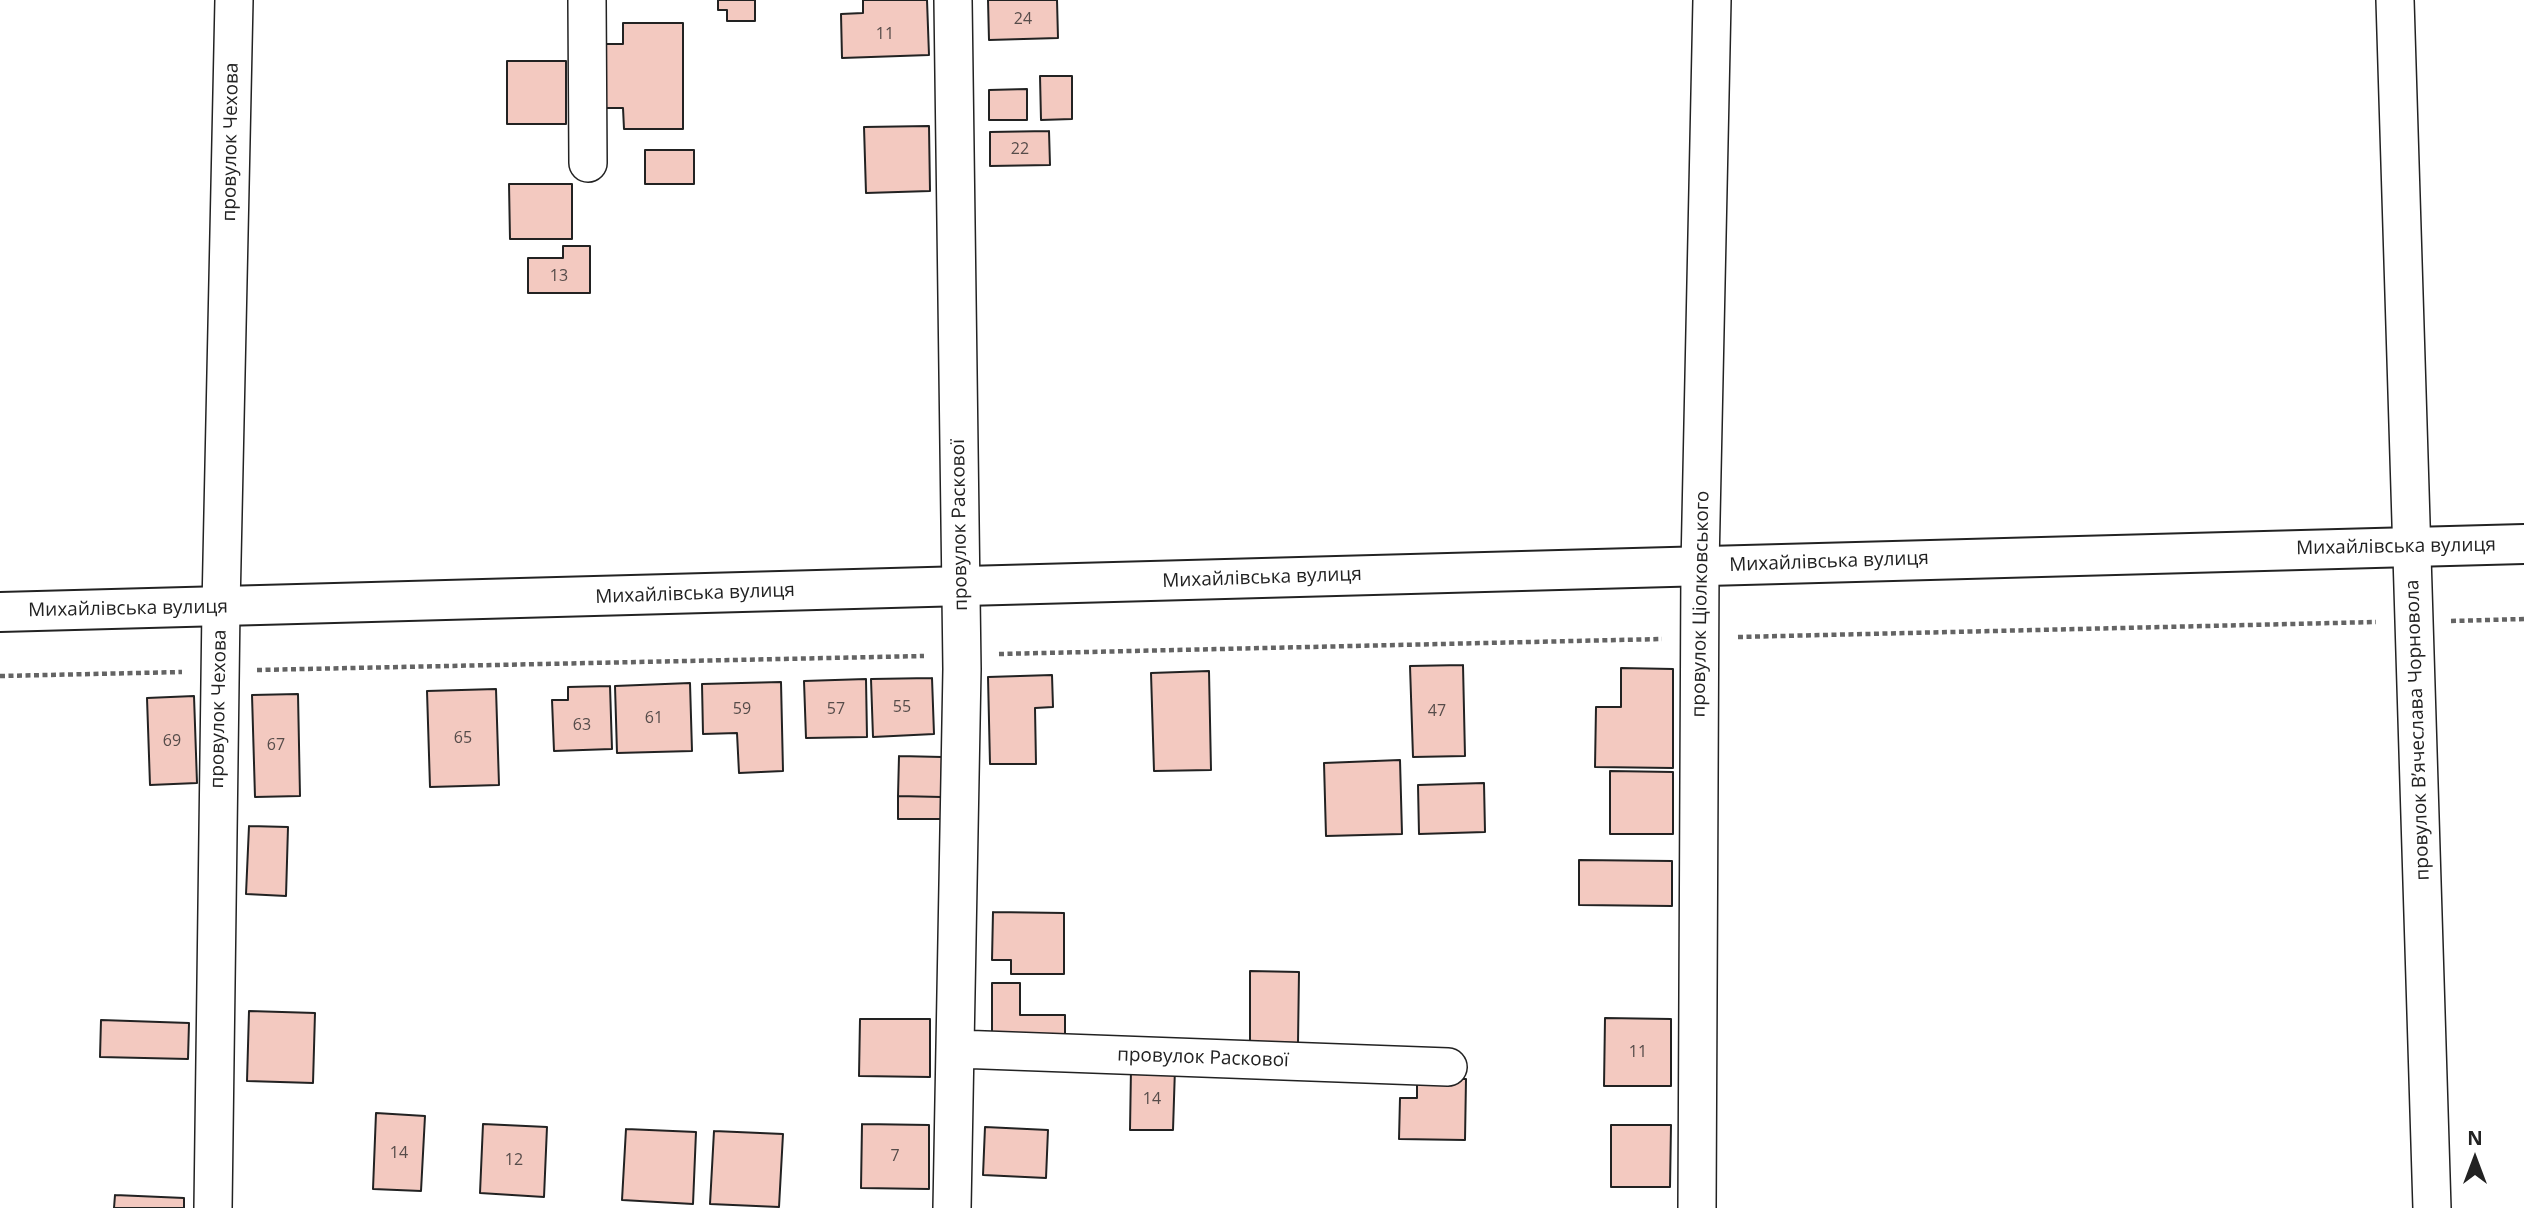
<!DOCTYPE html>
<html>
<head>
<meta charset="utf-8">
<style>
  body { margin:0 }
  #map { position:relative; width:2524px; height:1208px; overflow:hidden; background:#fff; font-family:"Open Sans",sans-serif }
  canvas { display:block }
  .north { position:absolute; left:2440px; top:1124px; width:70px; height:70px; -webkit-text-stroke:5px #fff; paint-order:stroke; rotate:0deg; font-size:19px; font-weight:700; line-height:28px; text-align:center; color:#222 }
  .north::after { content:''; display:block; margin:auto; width:24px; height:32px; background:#222; clip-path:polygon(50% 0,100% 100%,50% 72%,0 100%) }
</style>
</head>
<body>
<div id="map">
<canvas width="2524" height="1208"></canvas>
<div class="north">N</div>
</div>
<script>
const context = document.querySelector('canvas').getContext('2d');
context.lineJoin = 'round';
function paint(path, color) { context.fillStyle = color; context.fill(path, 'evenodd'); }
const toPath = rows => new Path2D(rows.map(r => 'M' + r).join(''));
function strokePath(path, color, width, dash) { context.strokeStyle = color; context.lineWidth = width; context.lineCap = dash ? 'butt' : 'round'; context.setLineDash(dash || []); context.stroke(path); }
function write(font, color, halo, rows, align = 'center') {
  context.font = font + ' "Open Sans",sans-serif'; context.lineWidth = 5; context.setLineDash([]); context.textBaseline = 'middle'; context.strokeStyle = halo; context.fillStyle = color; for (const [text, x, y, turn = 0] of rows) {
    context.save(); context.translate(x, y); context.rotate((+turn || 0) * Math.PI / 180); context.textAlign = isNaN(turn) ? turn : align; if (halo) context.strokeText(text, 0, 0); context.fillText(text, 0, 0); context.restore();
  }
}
const building = toPath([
  [718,0,755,0,755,21,727,21,727,10,718,10,718,0],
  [863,0,927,0,929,55,842,58,841,14,863,13,863,0],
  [988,0,1057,0,1058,38,989,40,988,0],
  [623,23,683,23,683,129,624,129,623,108,606,108,606,44,623,44,623,23],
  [507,61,566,61,566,124,507,124,507,61],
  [1040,76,1072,76,1072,119,1041,120,1040,76],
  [1027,89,1027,120,989,120,989,90,1027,89],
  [929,126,930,191,866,193,864,127,929,126],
  [1049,131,1050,165,990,166,990,132,1049,131],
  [645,150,694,150,694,184,645,184,645,150],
  [509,184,572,184,572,239,510,239,509,184],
  [563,246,590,246,590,293,528,293,528,258,563,258,563,246],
  [1463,665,1465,756,1413,757,1410,666,1463,665],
  [1621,668,1673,669,1673,768,1595,767,1596,707,1621,707,1621,668],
  [1209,671,1211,770,1154,771,1151,673,1209,671],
  [1052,675,1053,707,1035,708,1036,764,990,764,988,677,1052,675],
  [932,678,934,734,873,737,871,679,932,678],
  [866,679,867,737,806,738,804,681,866,679],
  [781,682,783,771,739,773,737,733,703,734,702,684,781,682],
  [690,683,692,751,617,753,615,686,690,683],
  [610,686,612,749,554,751,552,700,568,700,568,687,610,686],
  [496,689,499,785,430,787,427,691,496,689],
  [298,694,300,796,255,797,252,695,298,694],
  [194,696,197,783,150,785,147,698,194,696],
  [899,756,942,757,941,797,898,796,899,756],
  [1400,760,1402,834,1326,836,1324,763,1400,760],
  [1610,771,1673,772,1673,834,1610,834,1610,771],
  [1484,783,1485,832,1419,834,1418,785,1484,783],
  [898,796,941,797,941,819,898,819,898,796],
  [249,826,288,827,286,896,246,894,249,826],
  [1579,860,1672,861,1672,906,1579,905,1579,860],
  [993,912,1064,913,1064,974,1011,974,1011,960,992,960,993,912],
  [1250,971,1299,972,1298,1043,1250,1042,1250,971],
  [992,983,1020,983,1020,1015,1065,1015,1065,1038,992,1038,992,983],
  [249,1011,315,1013,313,1083,247,1081,249,1011],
  [1605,1018,1671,1019,1671,1086,1604,1086,1605,1018],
  [860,1019,930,1019,930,1077,859,1076,860,1019],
  [101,1020,189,1023,188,1059,100,1057,101,1020],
  [1131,1068,1175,1068,1173,1130,1130,1130,1131,1068],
  [1417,1079,1466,1079,1465,1140,1399,1139,1400,1098,1417,1098,1417,1079],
  [376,1113,425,1116,421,1191,373,1189,376,1113],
  [483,1124,547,1127,544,1197,480,1193,483,1124],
  [862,1124,929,1125,929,1189,861,1188,862,1124],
  [1611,1125,1671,1125,1670,1187,1611,1187,1611,1125],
  [985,1127,1048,1130,1046,1178,983,1175,985,1127],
  [626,1129,696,1132,693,1204,622,1200,626,1129],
  [714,1131,783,1134,779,1207,710,1204,714,1131],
  [115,1195,184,1198,184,1208,114,1208,115,1195]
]);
paint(building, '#f3c9c0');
strokePath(building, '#222', 2);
const street = toPath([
  [587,0,588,163],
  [2395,0,2432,1208],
  [957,1049,1448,1067],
  [213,1208,221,607,234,0],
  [952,1208,962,669,953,0],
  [1697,1208,1700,566,1712,0]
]);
const secondary = toPath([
  [0,612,2524,544]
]);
strokePath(street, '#222', 40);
strokePath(secondary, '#222', 42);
strokePath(toPath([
  [2451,621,2524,619],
  [1738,637,2376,622],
  [999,654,1662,639],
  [257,670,924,656],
  [0,676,182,672]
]), '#646464', 4.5, [5, 3.5]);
strokePath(street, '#fff', 37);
strokePath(secondary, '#fff', 38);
write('16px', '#564c4a', null, [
  ["24",1023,19],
  ["11",885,34],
  ["22",1020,149],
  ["13",559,276],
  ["55",902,707],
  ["59",742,709],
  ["57",836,709],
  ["47",1437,711],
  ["61",654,718],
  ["63",582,725],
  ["65",463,738],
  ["69",172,741],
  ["67",276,745],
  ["11",1638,1052],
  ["14",1152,1099],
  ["14",399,1153],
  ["7",895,1156],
  ["12",514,1160]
]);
write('19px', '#222', '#fff', [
  ["провулок Чехова",231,142,-89],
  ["провулок Раскової",960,525,-91],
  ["Михайлівська вулиця",2396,547,-1],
  ["Михайлівська вулиця",1829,562,-2],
  ["Михайлівська вулиця",1262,578,-2],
  ["Михайлівська вулиця",695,594,-2],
  ["провулок Ціолковського",1701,604,-89],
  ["Михайлівська вулиця",128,609,-1],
  ["провулок Чехова",219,709,-89],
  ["провулок Вʼячеслава Чорновола",2418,730,-92],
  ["провулок Раскової",1203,1058,2]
]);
</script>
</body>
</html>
